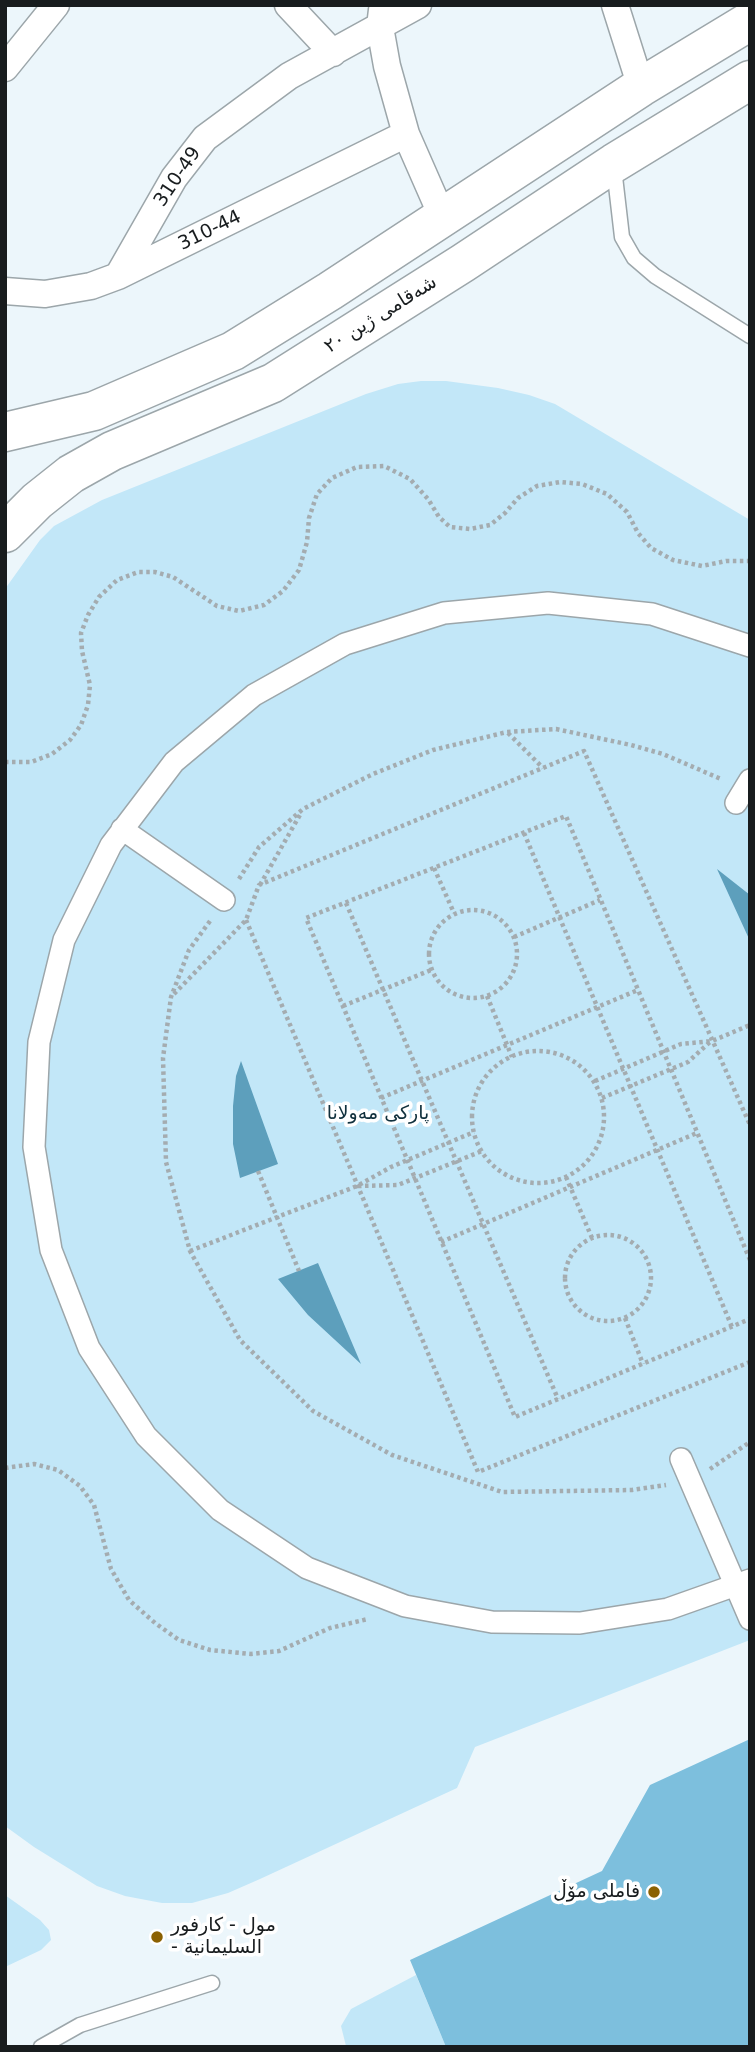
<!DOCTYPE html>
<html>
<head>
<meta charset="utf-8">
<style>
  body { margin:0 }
  #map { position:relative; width:755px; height:2052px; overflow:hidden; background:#ecf6fb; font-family:"DejaVu Sans",sans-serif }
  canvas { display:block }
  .frame { position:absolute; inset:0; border:7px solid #181c1e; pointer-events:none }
</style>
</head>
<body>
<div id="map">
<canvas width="755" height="2052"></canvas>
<div class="frame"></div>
</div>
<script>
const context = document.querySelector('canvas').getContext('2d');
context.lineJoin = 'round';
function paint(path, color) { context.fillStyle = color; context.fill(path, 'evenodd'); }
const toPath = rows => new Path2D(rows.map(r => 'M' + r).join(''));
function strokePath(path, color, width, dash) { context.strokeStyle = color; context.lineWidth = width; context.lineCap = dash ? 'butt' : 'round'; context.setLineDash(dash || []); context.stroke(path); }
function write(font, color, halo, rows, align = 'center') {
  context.font = font + ' "DejaVu Sans",Vazirmatn,sans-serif'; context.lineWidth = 7; context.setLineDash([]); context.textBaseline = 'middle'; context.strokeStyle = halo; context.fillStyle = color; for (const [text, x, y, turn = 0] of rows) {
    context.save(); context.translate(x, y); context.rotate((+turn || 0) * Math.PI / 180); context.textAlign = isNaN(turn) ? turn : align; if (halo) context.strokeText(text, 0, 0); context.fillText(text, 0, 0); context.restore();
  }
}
paint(toPath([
  [421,381,446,381,498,388,529,395,555,404,750,520,750,1640,475,1747,457,1788,260,1879,228,1893,192,1903,162,1903,125,1896,97,1886,34,1847,5,1826,5,589,40,540,54,526,102,500,366,394,398,384],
  [5,1895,40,1920,49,1930,51,1940,41,1950,5,1967],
  [416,1975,446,2047,346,2046,341,2026,351,2009]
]), '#c2e7f8');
paint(toPath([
  [717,869,750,895,750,941],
  [241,1061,278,1164,240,1178,233,1144,233,1106,236,1076],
  [318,1263,361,1364,308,1315,278,1279]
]), '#5d9fbc');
paint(toPath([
  [750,1739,750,2047,446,2047,410,1960,602,1871,650,1785]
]), '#7dbfdd');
const service = toPath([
  [614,168,622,237,634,258,655,276,750,336],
  [41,2047,80,2025,212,1983]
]);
const pedestrian = toPath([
  [750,646,652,614,548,603,444,613,345,644,254,695,174,762,111,845,64,940,39,1042,34,1147,51,1250,89,1348,146,1436,220,1510,307,1568,405,1606,492,1622,580,1623,668,1609,750,1580],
  [736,803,750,780],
  [122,829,224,900],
  [681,1459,750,1619]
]);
const minor = toPath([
  [288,5,333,53],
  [615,5,641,87],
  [382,10,380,27,387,66,406,134,442,216],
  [5,68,56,5],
  [118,276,174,178,205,138,289,76,418,5],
  [5,291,45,294,91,286,118,276,406,134]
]);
const secondary = toPath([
  [5,432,94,411,233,351,330,291,641,87,750,21],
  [5,533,37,501,71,474,112,451,273,383,463,263,614,163,750,80]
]);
strokePath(service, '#9ca6aa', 17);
strokePath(pedestrian, '#9ca6aa', 24);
strokePath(minor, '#9ca6aa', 29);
strokePath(secondary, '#9ca6aa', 41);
strokePath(toPath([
  [508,733,543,768],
  [5,762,31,762,52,754,70,740,81,725,88,705,90,685,82,651,81,633,88,615,99,597,117,580,138,572,155,572,173,577,217,606,239,611,264,605,283,591,299,570,307,542,309,518,317,494,332,478,357,467,384,466,410,479,428,499,439,517,450,527,470,529,490,525,505,513,518,498,537,486,560,482,582,484,607,494,627,512,638,533,651,548,673,560,702,566,726,561,750,561],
  [524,833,732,1327],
  [434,868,454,913],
  [239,879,259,847,303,809,373,774,433,750,507,732,556,729,631,745,663,754,721,779],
  [260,885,301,813],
  [346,903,558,1399],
  '429 954a44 44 0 1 1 88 0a44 44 0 1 1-88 0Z',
  [246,920,478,1472,750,1362],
  [210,921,189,950,171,997,163,1058,166,1162,190,1251,240,1340,313,1411,392,1455,502,1492,632,1490,666,1485],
  [514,937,600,900],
  [174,994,246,920,259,885,584,751,750,1125],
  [487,996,512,1057],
  [343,1006,431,970],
  '472 1117a66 66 0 1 1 132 0a66 66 0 1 1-132 0Z',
  [595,1081,681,1044,712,1041,750,1025],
  [381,1098,638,990],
  [602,1098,688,1062,711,1041],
  [258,1171,299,1271],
  [566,1177,592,1238],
  [358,1186,398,1185,482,1151],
  '565 1278a43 43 0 1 1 86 0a43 43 0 1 1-86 0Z',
  [441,1242,697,1133],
  [190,1251,357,1186,391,1167,474,1132],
  [750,1260,566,816,306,918,515,1417,750,1319],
  [625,1318,643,1364],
  [5,1468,34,1464,58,1470,80,1486,94,1505,111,1569,129,1600,155,1623,179,1640,210,1650,251,1654,279,1651,330,1628,368,1619],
  [710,1469,750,1442]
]), '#a4acb0', 4.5, [3.5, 3.5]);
strokePath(service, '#fff', 14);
strokePath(pedestrian, '#fff', 21);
strokePath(minor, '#fff', 26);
strokePath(secondary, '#fff', 38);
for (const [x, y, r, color] of [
  [654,1892,7,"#8b6102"],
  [157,1937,7,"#8b6102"]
]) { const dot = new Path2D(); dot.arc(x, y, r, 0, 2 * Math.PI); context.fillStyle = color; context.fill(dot); strokePath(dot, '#fff', 2.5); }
write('19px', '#181c1e', '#fff', [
  ["310-49",178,177,-56],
  ["310-44",210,231,-26],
  ["شەقامی ژین ٢٠",381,315,-32]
]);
write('19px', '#10303d', '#fff', [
  ["پارکی مەولانا",378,1114]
]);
write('19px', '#181c1e', '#fff', [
  ["فاملی مۆڵ",640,1892],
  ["مول - كارفور",171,1926,"left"],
  ["- السليمانية",171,1948,"left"]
], 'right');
</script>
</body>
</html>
